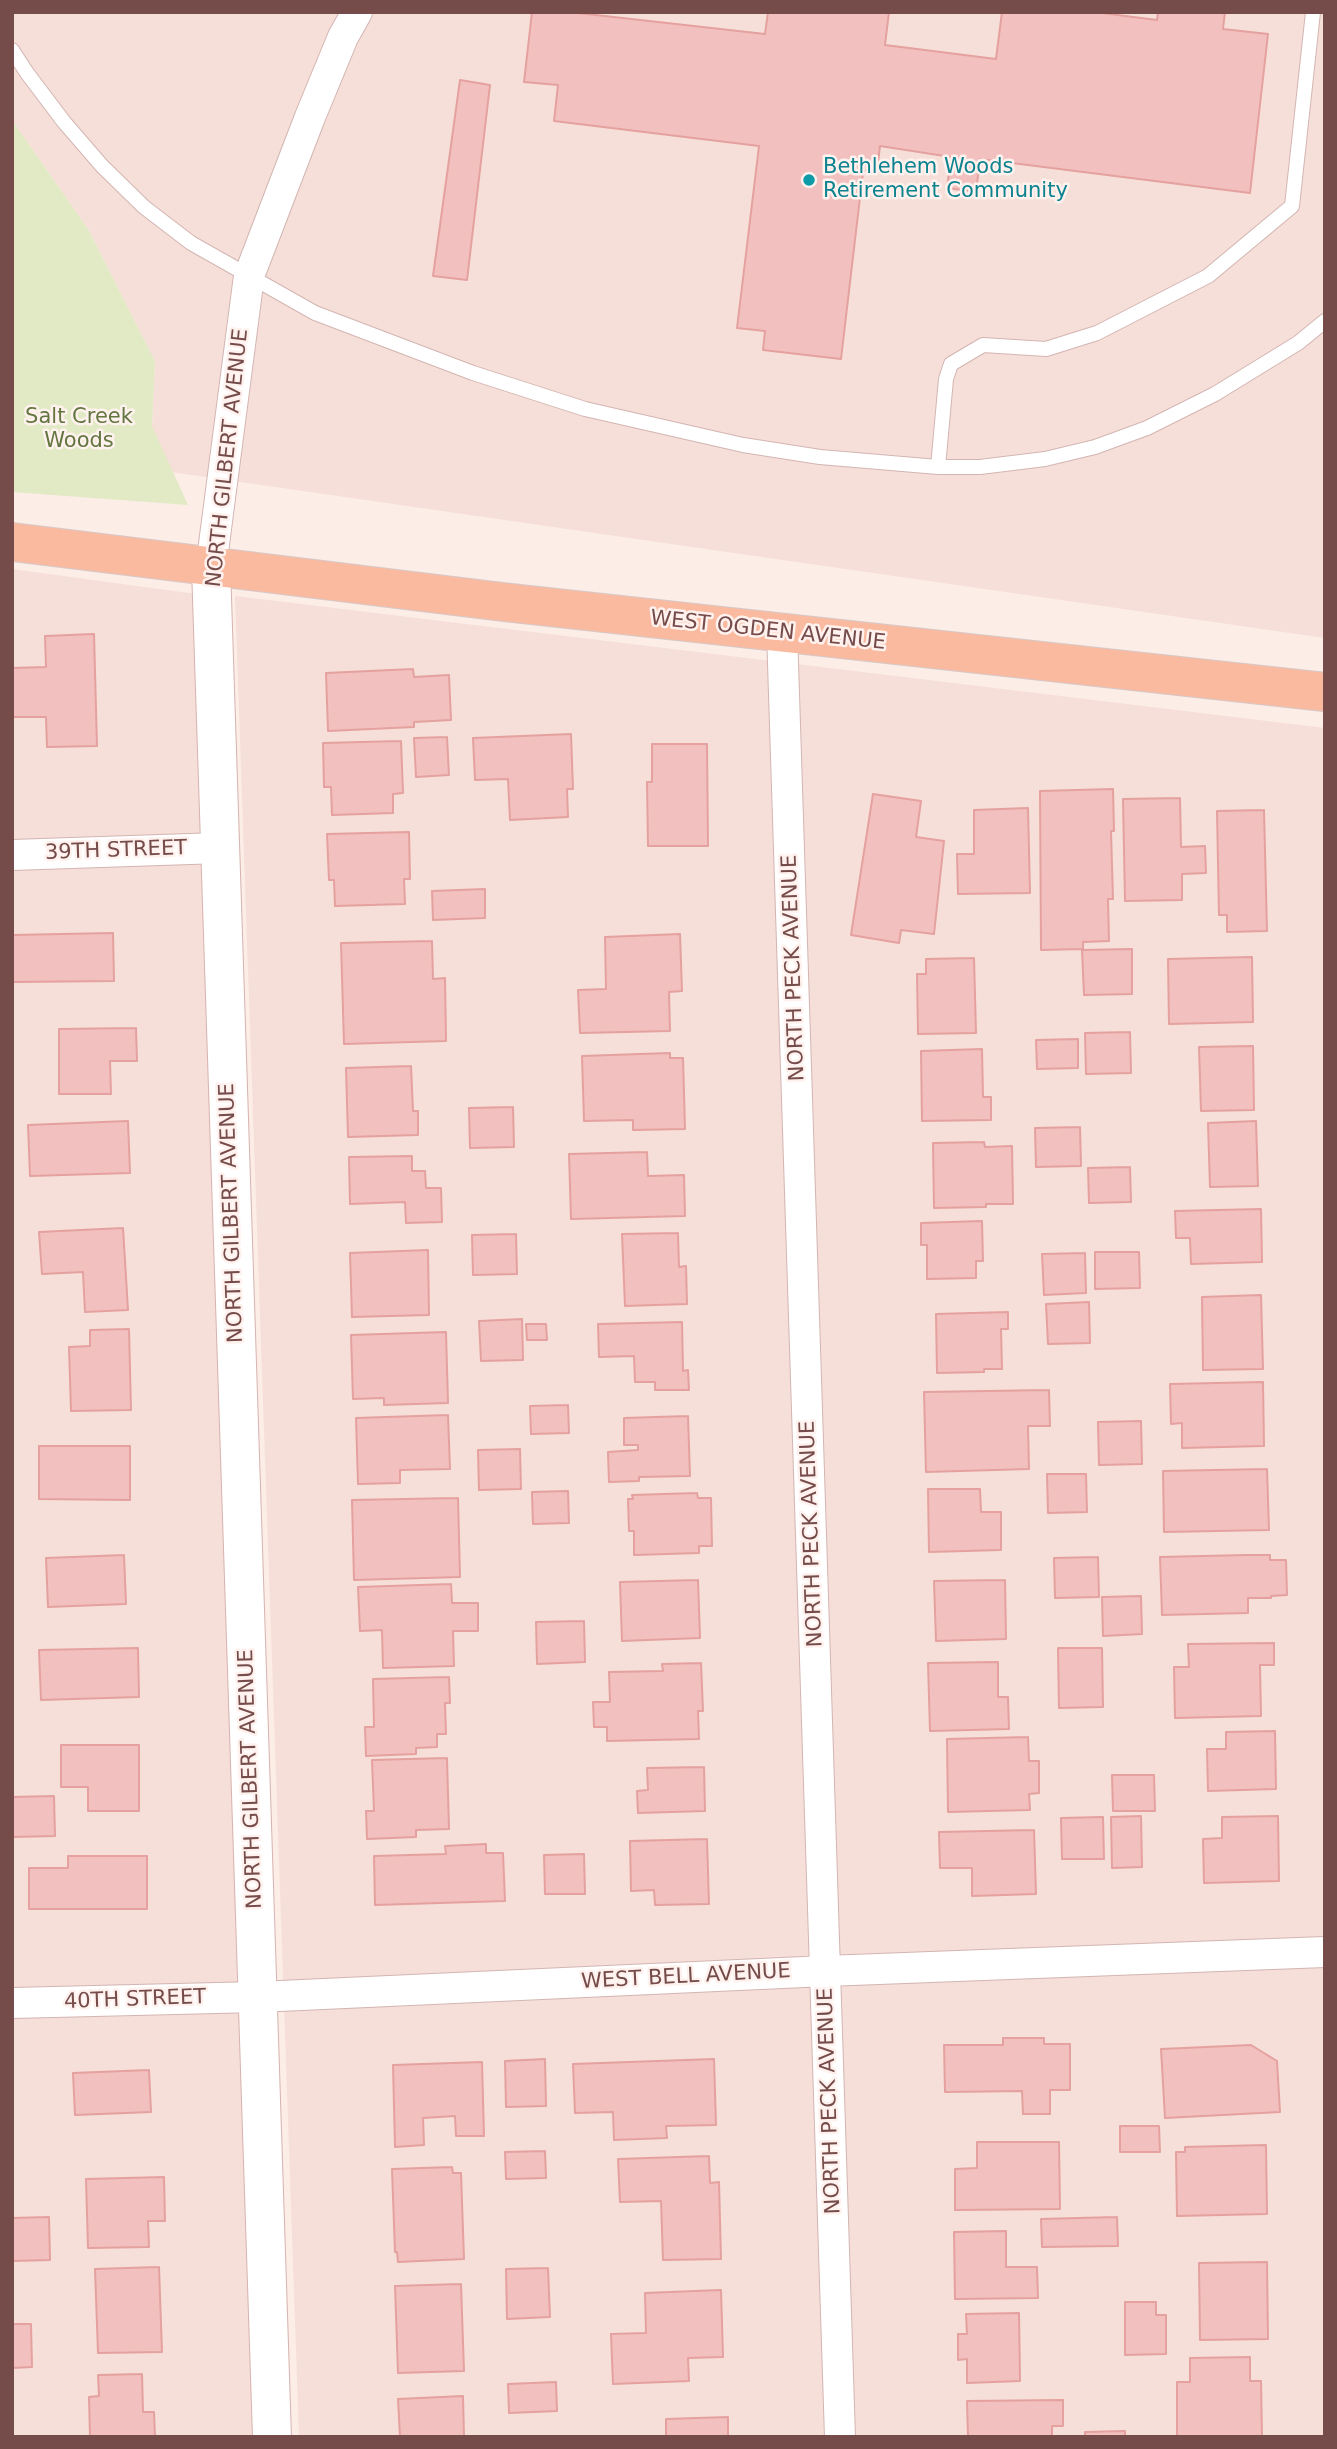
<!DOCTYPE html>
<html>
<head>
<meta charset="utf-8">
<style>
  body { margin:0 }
  #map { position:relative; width:1337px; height:2449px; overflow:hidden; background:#fcede7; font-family:"DejaVu Sans",sans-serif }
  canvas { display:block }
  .frame { position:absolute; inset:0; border:14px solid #764c4b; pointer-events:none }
</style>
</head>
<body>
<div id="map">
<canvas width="1337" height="2449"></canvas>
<div class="frame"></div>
</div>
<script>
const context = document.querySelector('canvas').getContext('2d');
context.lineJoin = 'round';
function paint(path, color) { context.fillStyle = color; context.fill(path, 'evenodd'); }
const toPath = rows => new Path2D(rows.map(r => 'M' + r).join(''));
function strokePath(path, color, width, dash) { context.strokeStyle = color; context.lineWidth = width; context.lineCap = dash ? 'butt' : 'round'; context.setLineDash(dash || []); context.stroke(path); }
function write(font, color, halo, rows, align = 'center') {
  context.font = font + ' "DejaVu Sans",sans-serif'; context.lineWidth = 5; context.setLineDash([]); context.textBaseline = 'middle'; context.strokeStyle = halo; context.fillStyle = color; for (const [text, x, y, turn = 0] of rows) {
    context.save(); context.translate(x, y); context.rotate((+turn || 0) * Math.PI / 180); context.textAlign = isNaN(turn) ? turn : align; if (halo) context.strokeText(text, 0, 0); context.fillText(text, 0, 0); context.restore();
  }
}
paint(toPath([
  [12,12,1325,12,1325,638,150,469,155,361,88,229,12,120],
  [12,569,196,594,254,2437,12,2437],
  [235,596,1325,728,1325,2437,299,2437]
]), '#f6dfd8');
paint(toPath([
  [12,120,88,229,155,361,152,426,188,505,12,492]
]), '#e1eac5');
const building = toPath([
  [532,12,569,12,765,34,768,12,889,12,885,45,996,59,1002,12,1094,12,1157,20,1158,12,1225,12,1223,29,1268,34,1250,193,980,159,976,192,947,188,951,157,880,146,878,163,863,172,841,359,763,350,765,331,737,328,759,146,554,121,558,85,524,82,532,12],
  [460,80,490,85,467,280,433,276,460,80],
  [94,634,97,746,47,747,46,717,12,717,12,668,46,667,45,636,94,634],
  [413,669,414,677,449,675,451,720,414,722,414,727,328,731,326,673,413,669],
  [571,734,573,789,567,789,568,817,510,820,508,779,475,780,473,738,571,734],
  [447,737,449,775,416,777,414,738,447,737],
  [401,741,403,793,393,794,393,813,332,815,331,787,324,787,323,743,401,741],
  [652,744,707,744,708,846,648,846,647,782,652,782,652,744],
  [1113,789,1114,831,1111,831,1113,899,1108,899,1109,941,1083,942,1083,949,1041,950,1040,791,1113,789],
  [873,794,921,801,916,837,944,841,934,934,901,930,899,943,851,935,873,794],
  [1180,798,1181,847,1205,846,1206,873,1182,874,1182,900,1125,901,1123,799,1180,798],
  [1028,808,1030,893,958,894,957,854,974,854,974,810,1028,808],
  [1264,810,1267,931,1227,932,1227,915,1219,915,1217,811,1264,810],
  [409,832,410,879,404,879,405,904,335,906,334,880,329,880,327,834,409,832],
  [485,889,485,918,433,920,432,891,485,889],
  [113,933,114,981,13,982,12,935,113,933],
  [680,934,682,991,669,992,670,1031,580,1033,578,990,606,989,605,937,680,934],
  [432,941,433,979,445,978,446,1041,344,1044,341,943,432,941],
  [1132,949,1132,994,1084,995,1082,950,1132,949],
  [1252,957,1253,1022,1169,1024,1168,959,1252,957],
  [974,958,976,1033,918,1034,917,974,926,974,926,959,974,958],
  [136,1028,137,1061,110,1061,111,1094,59,1094,59,1029,136,1028],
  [1130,1032,1131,1073,1086,1074,1085,1033,1130,1032],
  [1078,1039,1078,1068,1037,1069,1036,1040,1078,1039],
  [1253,1046,1254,1110,1201,1111,1199,1047,1253,1046],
  [982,1049,983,1097,991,1097,991,1120,922,1121,921,1051,982,1049],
  [670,1053,670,1058,683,1058,685,1129,633,1130,633,1120,584,1121,582,1056,670,1053],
  [411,1066,413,1111,418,1111,418,1135,348,1137,346,1068,411,1066],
  [513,1107,514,1147,470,1148,469,1108,513,1107],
  [128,1121,130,1173,30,1176,28,1125,128,1121],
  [1256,1121,1258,1186,1210,1187,1208,1123,1256,1121],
  [1080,1127,1081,1166,1036,1167,1035,1128,1080,1127],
  [984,1142,985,1147,1012,1146,1013,1204,986,1204,986,1207,934,1208,933,1143,984,1142],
  [647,1152,648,1176,684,1175,685,1216,571,1219,569,1154,647,1152],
  [412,1156,412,1171,425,1171,426,1188,441,1188,442,1222,406,1223,405,1202,350,1204,349,1157,412,1156],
  [1130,1167,1131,1202,1089,1203,1088,1168,1130,1167],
  [1261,1209,1262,1262,1191,1264,1190,1238,1176,1238,1175,1211,1261,1209],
  [982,1221,983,1261,976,1261,976,1278,927,1279,927,1245,921,1245,921,1223,982,1221],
  [123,1228,128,1310,85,1312,83,1272,42,1274,39,1232,123,1228],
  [678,1233,679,1267,686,1266,687,1304,625,1306,622,1234,678,1233],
  [516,1234,517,1274,473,1275,472,1235,516,1234],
  [428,1250,429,1315,352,1317,350,1253,428,1250],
  [1095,1252,1139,1252,1140,1288,1095,1289,1095,1252],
  [1085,1253,1086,1293,1044,1295,1042,1254,1085,1253],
  [1261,1295,1263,1369,1203,1370,1202,1297,1261,1295],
  [1089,1302,1090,1343,1048,1344,1046,1304,1089,1302],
  [1008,1312,1008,1329,1001,1329,1002,1369,984,1369,984,1372,937,1373,936,1314,1008,1312],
  [522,1319,523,1360,481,1361,479,1321,522,1319],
  [682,1322,683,1371,688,1370,689,1390,655,1390,655,1382,635,1382,634,1356,599,1357,598,1324,682,1322],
  [526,1324,546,1324,547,1340,527,1340,526,1324],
  [129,1329,131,1410,71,1411,69,1347,90,1346,90,1330,129,1329],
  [446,1332,448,1403,384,1405,384,1398,353,1399,351,1335,446,1332],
  [1263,1382,1264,1446,1182,1448,1182,1423,1171,1424,1170,1384,1263,1382],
  [1049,1390,1050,1426,1028,1426,1029,1469,926,1472,924,1392,1049,1390],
  [568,1405,569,1433,531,1434,530,1406,568,1405],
  [448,1415,450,1469,400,1470,400,1483,358,1484,356,1418,448,1415],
  [688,1416,690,1476,639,1477,639,1481,609,1482,608,1452,638,1450,638,1445,624,1445,624,1418,688,1416],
  [1141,1421,1142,1464,1099,1465,1098,1422,1141,1421],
  [39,1446,130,1446,130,1500,39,1499,39,1446],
  [520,1449,521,1489,479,1490,478,1450,520,1449],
  [1267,1469,1269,1530,1164,1532,1163,1471,1267,1469],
  [1047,1474,1086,1474,1087,1512,1048,1513,1047,1474],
  [928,1489,980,1489,981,1512,1001,1512,1001,1550,929,1552,928,1489],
  [568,1491,569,1523,533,1524,532,1492,568,1491],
  [697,1493,698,1498,711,1498,712,1546,699,1546,699,1553,634,1555,634,1531,629,1531,628,1499,633,1499,632,1495,697,1493],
  [458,1498,460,1577,354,1580,352,1500,458,1498],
  [124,1555,126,1604,48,1607,46,1558,124,1555],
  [1247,1555,1270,1555,1270,1560,1286,1560,1287,1595,1271,1596,1271,1598,1248,1598,1248,1613,1162,1615,1160,1557,1247,1555],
  [1098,1557,1099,1597,1055,1598,1054,1558,1098,1557],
  [698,1580,700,1638,622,1641,620,1582,698,1580],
  [1005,1580,1006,1639,936,1641,934,1581,1005,1580],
  [451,1584,452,1603,478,1603,478,1631,453,1631,454,1666,383,1668,382,1630,360,1631,358,1587,451,1584],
  [1141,1596,1142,1634,1103,1636,1102,1597,1141,1596],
  [584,1621,585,1662,537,1664,536,1622,584,1621],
  [1274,1643,1274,1665,1260,1665,1261,1716,1175,1718,1174,1667,1189,1667,1188,1644,1274,1643],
  [138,1648,139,1697,41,1700,39,1650,138,1648],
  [1058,1648,1102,1648,1103,1707,1059,1708,1058,1648],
  [998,1662,998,1697,1008,1697,1009,1729,930,1731,928,1663,998,1662],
  [701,1663,703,1711,698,1711,699,1739,607,1741,607,1727,594,1727,593,1702,610,1702,609,1672,663,1671,662,1664,701,1663],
  [449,1677,450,1703,445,1703,446,1734,437,1734,437,1747,416,1748,416,1754,366,1756,365,1727,374,1727,373,1679,449,1677],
  [1275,1731,1276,1789,1208,1791,1207,1749,1226,1749,1226,1732,1275,1731],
  [1028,1737,1029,1761,1039,1761,1039,1793,1029,1794,1030,1810,948,1812,947,1739,1028,1737],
  [61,1745,139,1745,139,1811,88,1811,88,1787,61,1787,61,1745],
  [447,1758,449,1829,416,1830,416,1837,367,1839,366,1811,374,1811,372,1760,447,1758],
  [704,1767,705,1811,638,1813,637,1791,648,1790,647,1768,704,1767],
  [1112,1775,1154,1775,1155,1811,1113,1811,1112,1775],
  [54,1796,55,1836,12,1837,12,1797,54,1796],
  [1141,1816,1142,1867,1112,1868,1111,1817,1141,1816],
  [1278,1816,1279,1881,1204,1883,1203,1839,1222,1838,1222,1817,1278,1816],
  [1103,1817,1104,1859,1062,1859,1061,1818,1103,1817],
  [1034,1830,1036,1894,972,1896,972,1868,940,1868,939,1832,1034,1830],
  [707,1839,709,1904,655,1905,654,1890,631,1891,630,1841,707,1839],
  [486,1844,486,1853,503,1853,505,1901,375,1905,374,1856,446,1854,445,1846,486,1844],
  [584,1854,585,1894,545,1894,544,1855,584,1854],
  [68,1856,147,1856,147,1909,29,1909,29,1868,68,1868,68,1856],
  [1003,2038,1044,2038,1044,2044,1070,2044,1070,2090,1050,2090,1050,2114,1023,2114,1022,2091,945,2092,944,2045,1003,2045,1003,2038],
  [1251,2045,1277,2061,1280,2112,1165,2118,1161,2049,1251,2045],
  [545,2059,546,2106,506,2107,505,2061,545,2059],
  [714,2059,716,2125,666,2126,667,2138,614,2140,613,2112,575,2113,573,2064,714,2059],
  [482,2062,484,2136,456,2136,455,2116,423,2118,424,2145,395,2147,393,2065,482,2062],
  [149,2070,151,2112,75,2115,73,2073,149,2070],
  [1120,2126,1159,2126,1160,2152,1120,2152,1120,2126],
  [977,2142,1059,2142,1060,2209,955,2210,955,2169,977,2168,977,2142],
  [1266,2145,1267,2214,1177,2216,1176,2152,1185,2152,1185,2147,1266,2145],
  [545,2151,546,2178,506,2179,505,2152,545,2151],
  [709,2156,710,2183,719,2182,721,2259,663,2260,661,2201,620,2202,618,2159,709,2156],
  [452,2167,453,2173,461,2173,464,2259,398,2262,397,2252,395,2252,392,2169,452,2167],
  [164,2177,165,2221,148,2221,149,2247,88,2248,86,2179,164,2177],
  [49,2217,50,2260,12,2261,12,2218,49,2217],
  [1117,2217,1118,2246,1042,2247,1041,2219,1117,2217],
  [1006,2231,1006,2267,1037,2267,1038,2298,955,2299,954,2232,1006,2231],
  [1267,2262,1268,2339,1200,2340,1199,2263,1267,2262],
  [159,2267,162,2352,98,2353,95,2269,159,2267],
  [548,2268,550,2317,507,2319,506,2269,548,2268],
  [461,2284,464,2371,398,2373,395,2286,461,2284],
  [721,2290,723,2357,688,2358,689,2381,613,2384,611,2334,646,2333,645,2293,721,2290],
  [1125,2302,1156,2302,1156,2315,1166,2315,1166,2354,1125,2355,1125,2302],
  [1019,2313,1020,2381,967,2383,967,2359,958,2360,958,2334,967,2334,966,2314,1019,2313],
  [12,2324,31,2324,32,2367,12,2368,12,2324],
  [1250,2357,1250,2381,1261,2381,1262,2437,1177,2437,1177,2382,1190,2382,1190,2358,1250,2357],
  [142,2374,143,2412,154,2412,155,2437,90,2437,89,2397,99,2396,98,2375,142,2374],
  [556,2382,557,2411,509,2413,508,2384,556,2382],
  [463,2396,464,2437,400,2437,398,2399,463,2396],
  [1063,2400,1063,2426,1052,2426,1052,2437,968,2437,967,2401,1063,2400],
  [728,2417,728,2437,666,2437,666,2419,728,2417],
  [1125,2431,1125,2437,1085,2437,1085,2432,1125,2431]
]);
paint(building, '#f2c1bf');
strokePath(building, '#e4a19f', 2);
const lane = toPath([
  [12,50,27,73,64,122,102,166,144,207,191,243,315,313,473,373,585,409,743,445,820,457,938,467,980,467,1045,459,1095,447,1147,428,1215,394,1298,343,1325,321],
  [938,467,946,379,951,364,983,345,1046,349,1097,333,1208,276,1292,206,1313,12]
]);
const street = toPath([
  [211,567,249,276,310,117,343,37,357,12],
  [782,632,840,2437],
  [12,855,220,848],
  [12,2003,258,1997,826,1971,1325,1952]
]);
const secondary = toPath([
  [211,567,272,2437]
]);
const primary = toPath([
  [12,542,503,602,1325,692]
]);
strokePath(lane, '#d3b5b2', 16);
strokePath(street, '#d3b5b2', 32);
strokePath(secondary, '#d6b3af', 40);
strokePath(primary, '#d6c9c9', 40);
strokePath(lane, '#fff', 14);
strokePath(street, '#fff', 30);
strokePath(secondary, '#fff', 38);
strokePath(primary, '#fabaa0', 38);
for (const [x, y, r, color] of [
  [809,180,7,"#0f9aa8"]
]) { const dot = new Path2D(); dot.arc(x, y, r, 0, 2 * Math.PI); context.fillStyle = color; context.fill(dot); strokePath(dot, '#fff2ee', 2.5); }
write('21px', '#0d838f', '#fff2ee', [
  ["Bethlehem Woods",823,168],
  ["Retirement Community",823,192]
], 'left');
write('21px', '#637640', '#fff2ee', [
  ["Salt Creek",79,418],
  ["Woods",79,442]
]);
write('21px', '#764c4b', '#fff2ee', [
  ["NORTH GILBERT AVENUE",228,458,-84],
  ["WEST OGDEN AVENUE",768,631,6],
  ["39TH STREET",116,851,-2],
  ["NORTH PECK AVENUE",794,968,-92],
  ["NORTH GILBERT AVENUE",232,1213,-92],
  ["NORTH PECK AVENUE",812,1534,-92],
  ["NORTH GILBERT AVENUE",251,1779,-92],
  ["WEST BELL AVENUE",686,1977,-3],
  ["40TH STREET",135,2000,-2],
  ["NORTH PECK AVENUE",830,2101,-92]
]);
</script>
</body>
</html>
